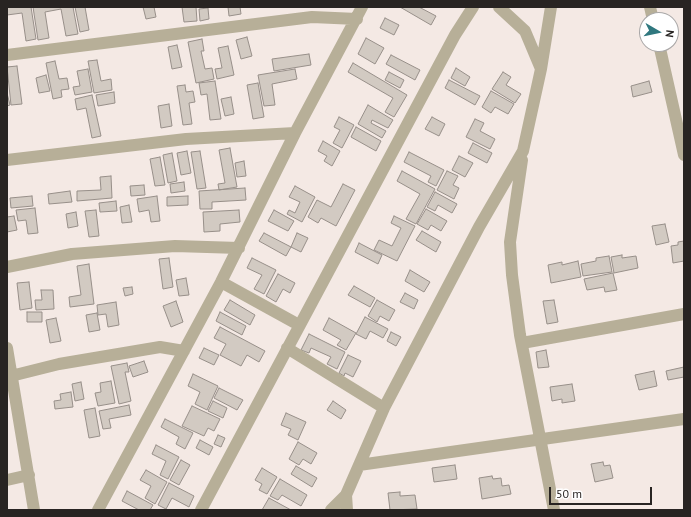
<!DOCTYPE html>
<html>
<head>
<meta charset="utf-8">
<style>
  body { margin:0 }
  #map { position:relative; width:691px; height:517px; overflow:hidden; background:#f4e9e4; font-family:"PT Sans",sans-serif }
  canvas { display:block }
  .frame { position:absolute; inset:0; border:8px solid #282422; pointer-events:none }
  .north { position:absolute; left:639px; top:12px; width:40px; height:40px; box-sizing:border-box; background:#fff; border:1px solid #a9a7a7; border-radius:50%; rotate:99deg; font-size:11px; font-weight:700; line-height:16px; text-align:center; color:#282422 }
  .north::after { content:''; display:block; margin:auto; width:14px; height:18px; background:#30787f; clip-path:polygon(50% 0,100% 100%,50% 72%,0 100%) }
  .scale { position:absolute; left:549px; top:487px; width:103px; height:18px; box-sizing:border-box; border:2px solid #282422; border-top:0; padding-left:5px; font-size:12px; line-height:14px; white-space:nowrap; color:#282422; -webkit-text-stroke:3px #fff; paint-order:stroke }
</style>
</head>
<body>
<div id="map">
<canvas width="691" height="517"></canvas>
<div class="frame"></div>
<div class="north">N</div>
<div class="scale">50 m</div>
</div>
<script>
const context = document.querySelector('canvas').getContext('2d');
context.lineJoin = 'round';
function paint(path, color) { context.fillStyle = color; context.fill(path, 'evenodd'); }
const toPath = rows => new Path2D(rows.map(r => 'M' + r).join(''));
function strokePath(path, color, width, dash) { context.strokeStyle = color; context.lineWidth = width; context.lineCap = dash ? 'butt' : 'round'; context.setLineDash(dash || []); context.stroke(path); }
const building = toPath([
  [7,7,31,7,36,39,26,41,22,13,7,15,7,7],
  [33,7,73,7,78,34,66,36,61,9,45,12,49,38,38,40,33,7],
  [75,7,85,7,89,30,80,32,75,7],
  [143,7,154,7,156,17,146,19,143,7],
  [182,7,196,7,197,21,184,22,182,7],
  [228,7,240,7,241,14,229,16,228,7],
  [400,7,419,7,436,16,431,25,400,7],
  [208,8,209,19,200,21,199,9,208,8],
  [385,18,399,25,394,35,380,28,385,18],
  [247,37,252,56,241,59,236,40,247,37],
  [366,38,384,48,375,64,358,54,366,38],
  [202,39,204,51,201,51,205,69,212,68,214,79,196,83,188,42,202,39],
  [177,45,182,67,172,69,168,47,177,45],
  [228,46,234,75,217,79,215,69,222,68,218,48,228,46],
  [309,54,311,65,274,71,272,59,309,54],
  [391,55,420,70,415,80,386,64,391,55],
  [97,60,101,81,111,79,112,90,94,93,88,61,97,60],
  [55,61,59,79,67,78,69,89,61,90,62,97,53,99,46,63,55,61],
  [353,63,407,95,394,117,385,112,393,98,348,72,353,63],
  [17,66,22,104,11,105,7,67,17,66],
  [456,68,470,77,465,86,451,78,456,68],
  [88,69,92,92,75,95,73,87,80,86,77,71,88,69],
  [295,69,297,79,272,84,275,105,264,106,258,75,295,69],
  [389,72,404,80,400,88,385,80,389,72],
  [503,72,511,77,506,85,521,94,515,103,492,89,503,72],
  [46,75,50,91,39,93,36,78,46,75],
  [449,80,480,96,475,105,445,88,449,80],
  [215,81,221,119,210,120,207,94,201,95,199,83,215,81],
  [649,81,652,92,633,97,631,86,649,81],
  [258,83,264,117,253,119,247,85,258,83],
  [185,85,186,92,193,91,195,102,189,103,192,124,183,125,177,86,185,85],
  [491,91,514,104,508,114,495,107,491,113,482,107,491,91],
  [114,92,115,103,98,106,96,95,114,92],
  [7,93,10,105,7,106,7,93],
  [92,95,101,136,92,138,86,108,77,110,75,99,92,95],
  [231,97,234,114,225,116,221,99,231,97],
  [169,104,172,126,161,128,158,106,169,104],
  [368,105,393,120,388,128,372,120,371,123,386,131,382,138,358,124,368,105],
  [339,117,354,125,342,148,333,143,340,130,334,127,339,117],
  [432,117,445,124,439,136,425,129,432,117],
  [475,119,484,123,480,131,495,139,490,149,466,137,475,119],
  [356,127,381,141,376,151,351,137,356,127],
  [323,141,340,151,332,166,324,161,327,156,318,151,323,141],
  [473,143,492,153,487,163,468,153,473,143],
  [230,148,237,187,219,190,218,184,225,183,219,150,230,148],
  [187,151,191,173,181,175,177,153,187,151],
  [200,151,206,188,197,189,191,152,200,151],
  [409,152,444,170,436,186,428,182,431,176,404,162,409,152],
  [172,153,177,181,168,183,163,155,172,153],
  [459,156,473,163,465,177,452,170,459,156],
  [160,157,165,185,155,186,150,159,160,157],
  [244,161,246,176,237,177,235,163,244,161],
  [402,171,435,189,416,224,406,219,420,194,397,181,402,171],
  [447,171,458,176,453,185,459,188,454,199,437,190,447,171],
  [111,176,112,198,77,201,77,191,101,190,100,177,111,176],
  [184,182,185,191,171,193,170,184,184,182],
  [343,184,355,190,336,226,321,218,318,223,308,217,317,200,331,207,343,184],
  [144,185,145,195,131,196,130,186,144,185],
  [295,186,315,197,302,222,287,214,289,210,295,213,300,202,289,197,295,186],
  [245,188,246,200,212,202,212,209,200,209,199,191,245,188],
  [70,191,72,202,49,204,48,194,70,191],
  [435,192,457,204,452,213,438,205,435,211,427,207,435,192],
  [32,196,33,206,11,208,10,198,32,196],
  [157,196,160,221,151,222,149,210,139,212,137,199,157,196],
  [188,196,188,205,167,206,167,197,188,196],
  [116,201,117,211,100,212,99,203,116,201],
  [129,205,132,222,122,223,120,207,129,205],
  [35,208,38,233,28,234,26,220,18,221,16,210,35,208],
  [426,209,447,221,441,231,431,225,428,230,417,224,426,209],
  [96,210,99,236,89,237,85,211,96,210],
  [239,210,240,222,220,224,220,231,204,232,203,212,239,210],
  [274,210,294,221,288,231,268,221,274,210],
  [76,212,78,226,68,228,66,214,76,212],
  [14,216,17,230,7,232,7,217,14,216],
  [394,216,415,226,397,261,374,250,379,240,392,246,401,228,391,223,394,216],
  [665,224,669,242,656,245,652,226,665,224],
  [422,231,441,242,436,252,416,240,422,231],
  [264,233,291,247,286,256,259,241,264,233],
  [297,233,308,238,301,252,291,247,297,233],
  [684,241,684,261,673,263,671,246,678,245,678,242,684,241],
  [359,243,382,255,378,264,355,252,359,243],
  [622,255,622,258,636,256,638,268,614,273,611,257,622,255],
  [609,256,612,272,583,276,581,264,596,261,596,258,609,256],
  [169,258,173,287,163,289,159,259,169,258],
  [252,258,276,270,264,294,254,289,262,275,247,268,252,258],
  [578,261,581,277,551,283,548,265,562,262,562,265,578,261],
  [89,264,94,304,70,307,69,297,81,295,77,266,89,264],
  [410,270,430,282,424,292,405,281,410,270],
  [613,273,617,290,605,292,604,287,587,290,584,279,613,273],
  [278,274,295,283,290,293,283,289,276,302,266,296,278,274],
  [186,278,189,295,179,296,176,280,186,278],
  [29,282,32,308,20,310,17,283,29,282],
  [354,286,375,298,370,307,348,295,354,286],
  [132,287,133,294,125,296,123,288,132,287],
  [41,290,53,290,54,309,36,310,35,300,42,300,41,290],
  [405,293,418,300,414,309,400,302,405,293],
  [230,300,255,315,250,325,224,310,230,300],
  [377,300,395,310,389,321,380,316,377,322,368,316,377,300],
  [554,300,558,322,547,324,543,301,554,300],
  [176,301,183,322,171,327,163,306,176,301],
  [116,302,119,325,108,327,106,314,98,315,97,305,116,302],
  [27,312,42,312,42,322,27,322,27,312],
  [220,312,246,326,242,335,216,321,220,312],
  [97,313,100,330,89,332,86,315,97,313],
  [365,317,388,329,383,338,370,331,366,339,356,334,365,317],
  [56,318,61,341,50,343,46,320,56,318],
  [329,318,356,333,346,350,337,345,341,340,323,330,329,318],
  [220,327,265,351,259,362,247,355,241,366,220,355,226,344,214,338,220,327],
  [391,332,401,337,396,346,387,341,391,332],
  [309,334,345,352,337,369,327,364,331,357,311,348,309,353,301,350,309,334],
  [204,348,219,355,214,365,199,358,204,348],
  [546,350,549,367,538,368,536,352,546,350],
  [348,355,361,361,353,377,345,373,344,376,339,373,348,355],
  [144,361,148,372,133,377,129,366,144,361],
  [127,363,129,372,125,372,131,401,119,404,111,366,127,363],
  [684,367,684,377,668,380,666,371,684,367],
  [654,371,657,386,639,390,635,375,654,371],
  [193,374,218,386,207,410,195,404,200,392,188,386,193,374],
  [111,381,115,403,98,406,95,393,101,392,100,383,111,381],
  [81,382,84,399,75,401,72,384,81,382],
  [572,384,575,401,562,403,562,399,552,401,550,387,572,384],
  [219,388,243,400,237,410,214,398,219,388],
  [71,392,73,407,55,409,54,401,61,400,60,394,71,392],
  [213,401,227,408,223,418,208,411,213,401],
  [333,401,346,410,341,419,327,410,333,401],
  [129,405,131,415,109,419,111,428,103,429,99,411,129,405],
  [192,406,220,419,214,431,208,428,204,436,182,426,192,406],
  [95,408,100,436,89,438,84,410,95,408],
  [286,413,306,422,298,440,288,435,291,429,281,425,286,413],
  [165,419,193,433,185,449,176,444,179,437,161,427,165,419],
  [218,435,225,438,221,447,214,444,218,435],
  [200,440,213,447,209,455,196,448,200,440],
  [298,442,317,453,311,464,303,459,299,465,289,459,298,442],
  [156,445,179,457,168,479,160,475,166,461,152,454,156,445],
  [181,460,190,465,179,485,170,480,181,460],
  [603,462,604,466,610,465,613,478,595,482,591,464,603,462],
  [455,465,457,479,434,482,432,468,455,465],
  [296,466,317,478,312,487,291,474,296,466],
  [262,468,277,477,267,494,259,490,262,484,255,480,262,468],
  [146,470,167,482,155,504,145,498,151,486,140,480,146,470],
  [492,476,493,479,501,478,502,486,509,485,511,494,482,499,479,478,492,476],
  [280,479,307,495,301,506,282,495,278,500,270,496,280,479],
  [169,483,194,496,189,507,172,498,166,509,158,505,169,483],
  [127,491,153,505,150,510,139,510,122,501,127,491],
  [400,492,400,496,415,495,417,509,390,510,388,493,400,492],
  [269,498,291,510,262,510,269,498]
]);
paint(building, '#d2cac2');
strokePath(building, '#978f89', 1);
strokePath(toPath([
  [650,7,653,20],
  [659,44,684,155],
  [7,55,312,17,357,19],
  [541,69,551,7],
  [7,160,186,139,295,133],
  [522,160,510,242,512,275,520,335,554,510],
  [7,267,72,254,175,246,239,248],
  [221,282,299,325],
  [522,343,684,314],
  [7,348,34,510],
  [287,348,384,408],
  [7,377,59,364,160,347,184,351],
  [359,465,684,419],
  [7,480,29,475],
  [98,510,221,282,295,133,362,7],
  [201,510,455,35,473,7],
  [331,510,346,495],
  [347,510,346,495,384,408,479,227,523,151,541,69,525,31,499,7]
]), '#b7af98', 12);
</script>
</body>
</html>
